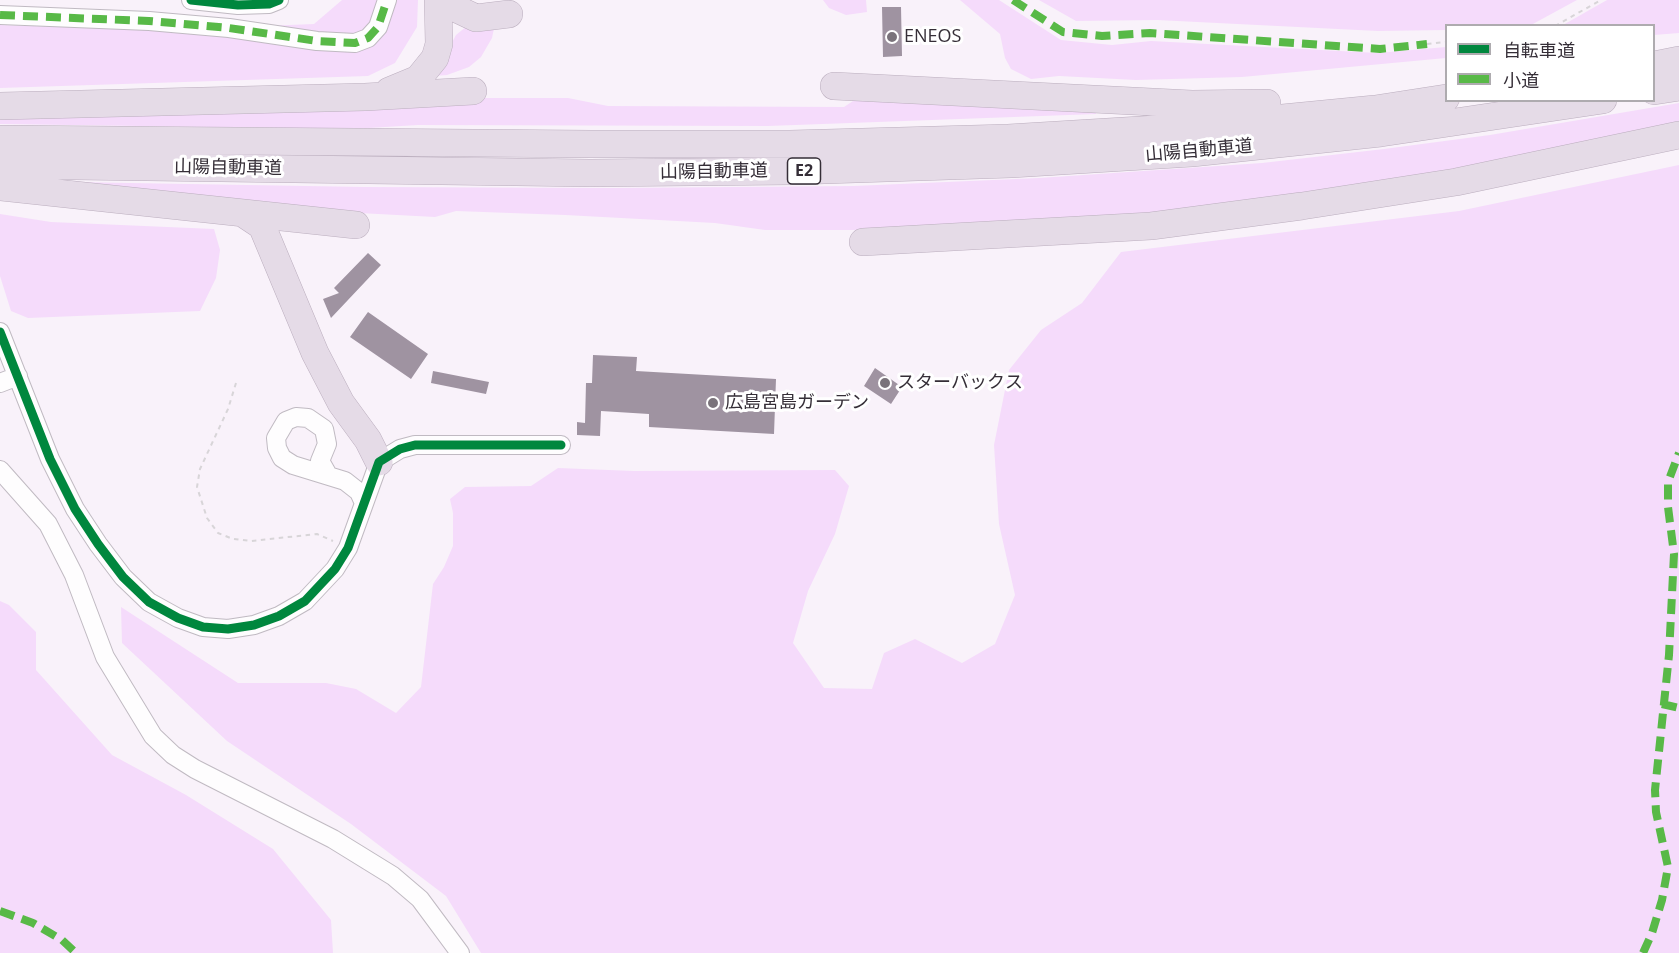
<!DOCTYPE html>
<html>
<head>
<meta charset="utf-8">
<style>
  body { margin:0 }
  #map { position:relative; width:1679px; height:953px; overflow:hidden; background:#f9f2fa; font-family:"Open Sans","Noto Sans JP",sans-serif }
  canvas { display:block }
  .legend { position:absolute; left:1445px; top:24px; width:210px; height:78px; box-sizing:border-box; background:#fff; border:2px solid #aeabaf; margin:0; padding:8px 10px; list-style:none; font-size:18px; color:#352e37 }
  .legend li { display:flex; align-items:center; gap:12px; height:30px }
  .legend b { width:30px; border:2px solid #aeabaf }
</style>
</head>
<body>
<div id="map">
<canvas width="1679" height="953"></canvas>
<ul class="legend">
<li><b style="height:8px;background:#00873e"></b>自転車道</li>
<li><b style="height:8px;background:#58b947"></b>小道</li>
</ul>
</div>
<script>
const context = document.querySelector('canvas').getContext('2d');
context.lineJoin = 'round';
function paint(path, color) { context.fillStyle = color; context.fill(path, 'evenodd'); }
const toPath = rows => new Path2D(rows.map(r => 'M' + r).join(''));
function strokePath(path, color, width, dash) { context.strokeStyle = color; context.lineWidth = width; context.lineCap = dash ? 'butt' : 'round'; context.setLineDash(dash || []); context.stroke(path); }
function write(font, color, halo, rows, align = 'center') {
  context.font = font + ' "Open Sans","Noto Sans JP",sans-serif'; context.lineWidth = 6; context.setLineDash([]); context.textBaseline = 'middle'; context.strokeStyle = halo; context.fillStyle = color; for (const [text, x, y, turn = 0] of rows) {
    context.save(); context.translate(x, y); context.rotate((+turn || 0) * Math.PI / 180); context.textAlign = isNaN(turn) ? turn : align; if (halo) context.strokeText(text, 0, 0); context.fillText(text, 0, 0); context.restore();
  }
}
paint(toPath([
  [342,0,418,0,417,27,395,63,368,76,0,88,0,25,164,30,314,24],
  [823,0,866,0,867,12,846,15,829,8],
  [960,0,999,0,1061,40,1112,45,1151,41,1378,53,1446,47,1446,58,1242,77,1136,80,1059,76,1031,79,1011,69,1005,58,1000,34],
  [1039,0,1577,0,1531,25,1446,26,1446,30,1378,31,1157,20,1076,21],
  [1607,0,1679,0,1679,33,1654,35,1654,26,1563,25],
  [495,24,492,38,481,57,469,67,447,75,434,76,456,35,467,26],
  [859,97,1095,107,1096,114,768,126,418,125,352,129,0,124,0,113,477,98,568,98,608,106,844,107],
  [1679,103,1679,124,1424,179,1082,223,852,230,765,230,715,223,565,215,456,211,435,217,359,213,12,181,364,187,614,188,854,186,1039,178,1262,163,1384,149,1490,135],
  [1679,165,1679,953,481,953,446,896,351,824,227,741,122,643,121,607,238,683,326,683,356,689,396,713,421,687,433,584,444,567,453,546,453,513,450,499,465,487,531,486,558,468,634,471,835,470,849,486,835,534,808,591,793,643,824,688,872,689,884,653,915,639,962,663,995,644,1015,595,999,524,994,445,1009,370,1041,330,1082,303,1121,252,1459,211],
  [0,214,51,222,214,229,220,250,216,278,200,311,28,318,11,311,0,276],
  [0,601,9,605,36,632,36,670,112,755,186,795,273,849,331,920,333,953,0,953]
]), '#f5dbfb');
paint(toPath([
  [882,7,901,7,902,56,883,57],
  [368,253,381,265,331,318,323,299,339,293,334,288],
  [368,312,428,354,411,379,350,337],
  [593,355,637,357,636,371,776,379,774,434,649,427,649,414,601,411,600,436,577,435,577,422,585,423,586,383,592,383],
  [875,368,902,387,891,404,864,386],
  [433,371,489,382,486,394,431,383]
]), '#9f93a1');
const minor = toPath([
  [191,0,238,5,269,4,279,0],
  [0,15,149,21,229,28,317,41,355,43,368,38,378,27,387,0],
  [0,332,50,459,75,509,98,544,123,577,149,602,178,618,203,627,228,629,254,625,279,616,305,601,335,569,348,548,379,462,400,449,415,445,561,445],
  [0,383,18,376],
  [0,470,48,524,74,575,105,657,153,736,173,755,195,769,333,839,393,876,420,899,460,953],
  [328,475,320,461,327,444,324,429,308,418,296,417,286,421,276,438,277,448,282,458,293,465,345,481,359,492,364,503]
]);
const highway = toPath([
  [451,0,457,9,476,18,509,14],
  [1654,65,1679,60],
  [834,86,1192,104,1267,103],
  [389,91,418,79,435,58,439,44,438,0],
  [1654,91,1679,87],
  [0,106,365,97,473,91],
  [0,139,591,144,790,144,1008,138,1190,127,1375,109,1446,98],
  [0,165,590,173,793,171,1011,164,1192,153,1381,133,1603,100],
  [0,187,356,225],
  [244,214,262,226,315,353,341,403,368,440,379,462],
  [863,242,1151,226,1302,206,1456,182,1679,135]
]);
strokePath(minor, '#c0bac2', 20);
strokePath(highway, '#bbaebe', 28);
strokePath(toPath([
  [1555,26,1601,0],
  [1427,44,1446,42],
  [236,383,228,409,200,469,197,487,207,518,218,533,233,539,251,541,317,534,333,541]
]), '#d8d5d8', 2, [4.5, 4.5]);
strokePath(minor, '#fefdfe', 18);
strokePath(highway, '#e5dbe7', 27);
strokePath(toPath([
  [1013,0,1063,32,1102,36,1150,33,1380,49,1427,44],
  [0,15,149,21,229,28,317,41,355,43,368,38,378,27,387,0],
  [1662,704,1679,708],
  [0,911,33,923,62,940,76,953],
  [1643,953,1652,933,1662,900,1668,867,1656,812,1655,790,1669,655,1674,554,1668,507,1668,482,1679,453]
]), '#58b947', 8, [15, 8]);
strokePath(toPath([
  [191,0,238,5,269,4,279,0],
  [0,332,50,459,75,509,98,544,123,577,149,602,178,618,203,627,228,629,254,625,279,616,305,601,335,569,348,548,379,462,400,449,415,445,561,445]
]), '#00873e', 9);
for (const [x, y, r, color] of [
  [892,37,6,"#7a737b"],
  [885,383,6,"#7a737b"],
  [713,403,6,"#7a737b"]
]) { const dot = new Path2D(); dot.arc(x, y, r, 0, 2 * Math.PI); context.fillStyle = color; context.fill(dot); strokePath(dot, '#fff', 2); }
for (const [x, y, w] of [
  [804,171,33]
]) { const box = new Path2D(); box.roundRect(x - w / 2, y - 13, w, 26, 4.5); context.fillStyle = '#fff'; context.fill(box); strokePath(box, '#352e37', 1.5); }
write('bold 16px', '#352e37', null, [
  ["E2",804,171]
]);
write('18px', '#352e37', '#fff', [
  ["ENEOS",904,37],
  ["スターバックス",897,383],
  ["広島宮島ガーデン",725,403]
], 'left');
write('18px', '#352e37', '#fff', [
  ["山陽自動車道",1199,151,-5],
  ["山陽自動車道",228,168,1],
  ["山陽自動車道",714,172,-1]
]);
</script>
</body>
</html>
